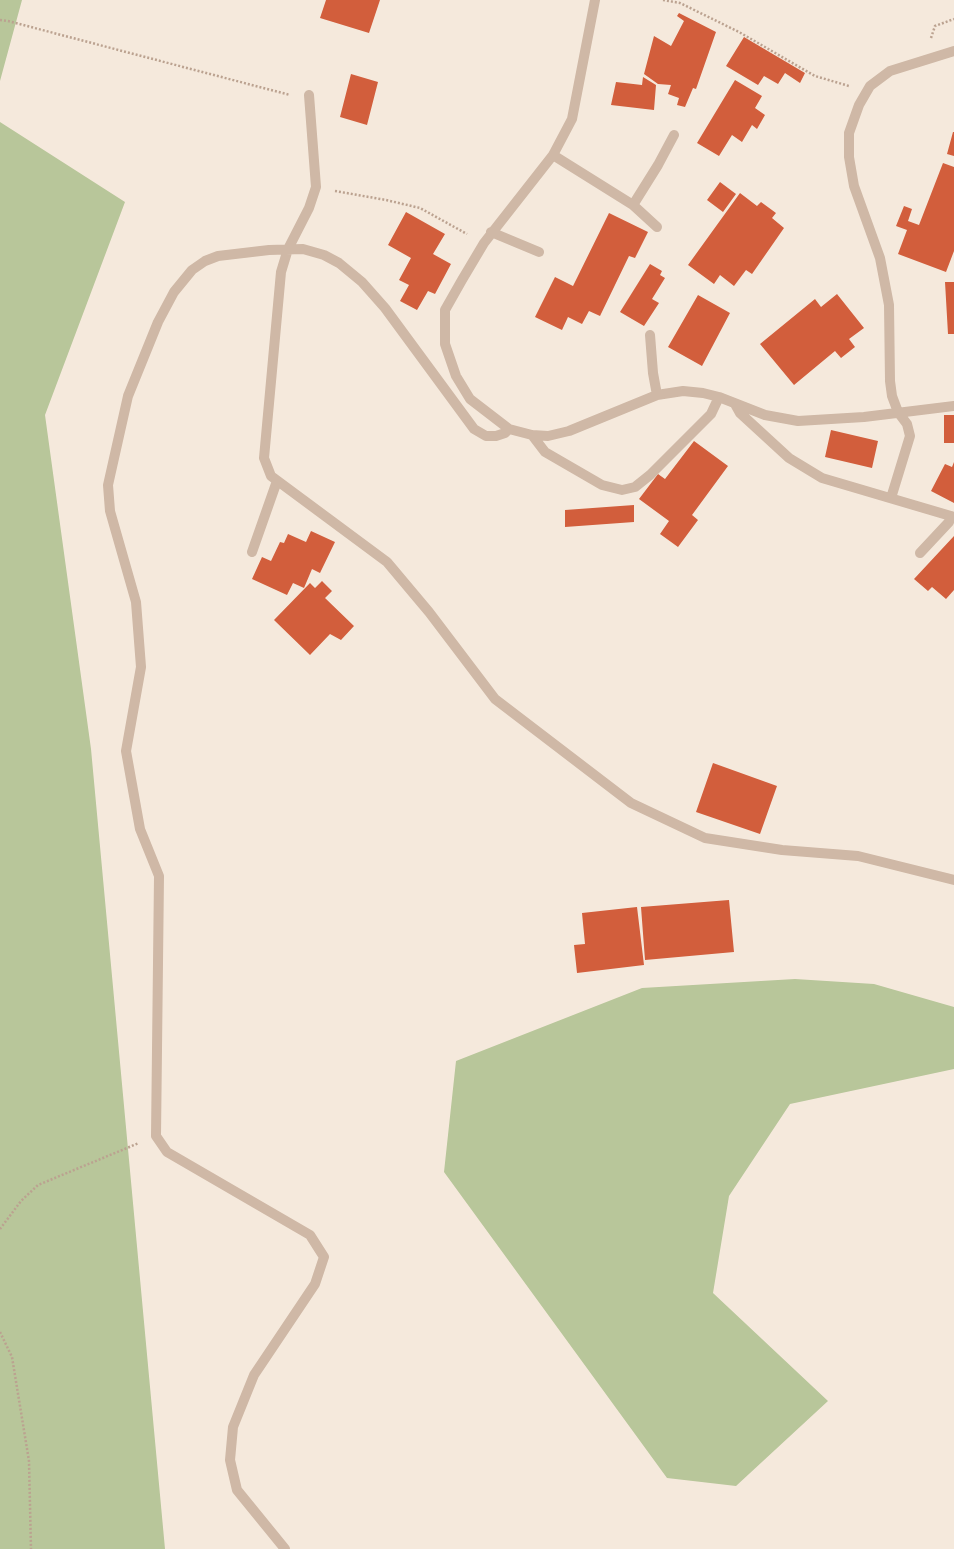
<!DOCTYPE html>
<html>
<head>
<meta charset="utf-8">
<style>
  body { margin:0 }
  canvas { display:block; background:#f5e9dc }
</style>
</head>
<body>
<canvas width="954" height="1549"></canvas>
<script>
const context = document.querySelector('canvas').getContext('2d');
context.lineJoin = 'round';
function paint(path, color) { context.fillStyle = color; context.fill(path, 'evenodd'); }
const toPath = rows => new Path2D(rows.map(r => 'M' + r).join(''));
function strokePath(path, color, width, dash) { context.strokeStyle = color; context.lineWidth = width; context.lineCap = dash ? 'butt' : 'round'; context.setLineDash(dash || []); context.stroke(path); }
paint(toPath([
  [0,0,22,0,0,81],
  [0,122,125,202,45,415,91,749,165,1549,0,1549],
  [795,979,874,984,954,1007,954,1069,790,1104,729,1196,713,1293,828,1401,736,1486,667,1478,444,1172,456,1061,642,988]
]), '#b8c69a');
paint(toPath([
  [326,0,380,0,369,33,320,18],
  [679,13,716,32,696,89,693,88,685,107,677,105,679,98,668,94,671,85,658,84,644,74,654,36,671,46,684,21,677,16],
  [744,37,805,73,800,83,785,73,778,84,764,76,758,85,726,66],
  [351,74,378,82,367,125,340,117],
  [643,77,656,85,654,110,611,105,616,82,642,85],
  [735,80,762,96,755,108,765,115,757,129,752,125,742,142,732,135,719,156,697,143],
  [953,132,954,132,954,156,947,154],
  [943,163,954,167,954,251,946,272,898,254,907,230,896,226,904,206,912,209,908,221,919,225],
  [720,182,736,194,723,212,707,200],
  [740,193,757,206,761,202,776,213,772,218,784,228,752,274,746,270,734,286,720,275,714,284,688,265],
  [406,212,445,234,433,254,451,264,435,294,428,291,417,310,400,301,409,285,399,280,411,258,388,245],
  [609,213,648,232,635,258,629,256,600,316,589,311,582,324,568,317,562,330,535,317,555,277,573,286],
  [650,264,662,271,660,275,665,278,652,299,659,303,644,326,620,312],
  [945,282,954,282,954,334,948,334],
  [837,294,864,328,849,339,855,347,841,358,835,351,794,385,760,344,815,299,821,307],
  [698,295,730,313,702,366,668,347],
  [944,415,954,415,954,443,944,443],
  [831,430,878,441,872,468,825,457],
  [694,441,728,466,692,515,698,520,678,547,660,534,669,521,639,499,658,474,665,479],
  [954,462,954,503,931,491,945,464,952,467],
  [634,505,634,522,565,527,565,510],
  [311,531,335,542,320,573,312,569,304,588,293,583,287,595,252,579,262,557,271,561,280,542,284,543,288,534,306,542],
  [954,536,954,590,946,599,932,587,928,591,914,579],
  [322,581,332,591,325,598,354,626,341,640,330,634,310,655,274,620,310,583,315,588],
  [713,763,777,786,760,834,696,812],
  [729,900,734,952,645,960,641,907],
  [637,907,644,965,577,973,574,945,585,944,582,913]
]), '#d25e3c');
strokePath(toPath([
  [663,0,680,3,739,32,815,76,849,86],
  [0,20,8,21,290,95],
  [931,38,935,26,954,19],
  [335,191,386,200,420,208,467,234],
  [0,1229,21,1201,38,1185,139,1143],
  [0,1332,12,1357,29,1461,31,1549]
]), '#bba290', 2.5, [2, 2]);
strokePath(toPath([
  [595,0,572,119,553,155,484,243,462,280,445,310,445,344,456,376,470,399,509,429,532,435,548,436,569,431,657,395,683,391,703,393,719,397,765,415,798,421,864,417,954,406],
  [309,95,316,187,309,208,288,249,281,272,264,458,271,476,387,562,429,612,495,699,631,803,705,838,782,850,858,856,954,880],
  [553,155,633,205,657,227],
  [633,205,658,165,674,135],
  [491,232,539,252],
  [650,335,653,373,657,395],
  [735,404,740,413,789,458,822,478,954,517],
  [532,435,545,452,602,485,622,490,635,487,650,475,711,414,719,397],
  [891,498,910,436,907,424,898,412,892,396,890,381,889,305,880,258,854,186,849,157,849,133,859,105,870,86,890,71,954,51],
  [252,552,277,481],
  [920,553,949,522,951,516],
  [285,1549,237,1490,230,1460,233,1427,254,1375,315,1284,324,1257,310,1235,167,1152,156,1136,159,876,140,829,126,751,141,667,136,602,110,511,108,485,128,396,158,322,174,292,192,270,205,261,218,256,269,250,303,249,324,255,339,263,362,282,385,308,474,429,486,436,496,436,505,433,509,429]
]), '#cfb8a6', 10);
</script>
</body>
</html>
